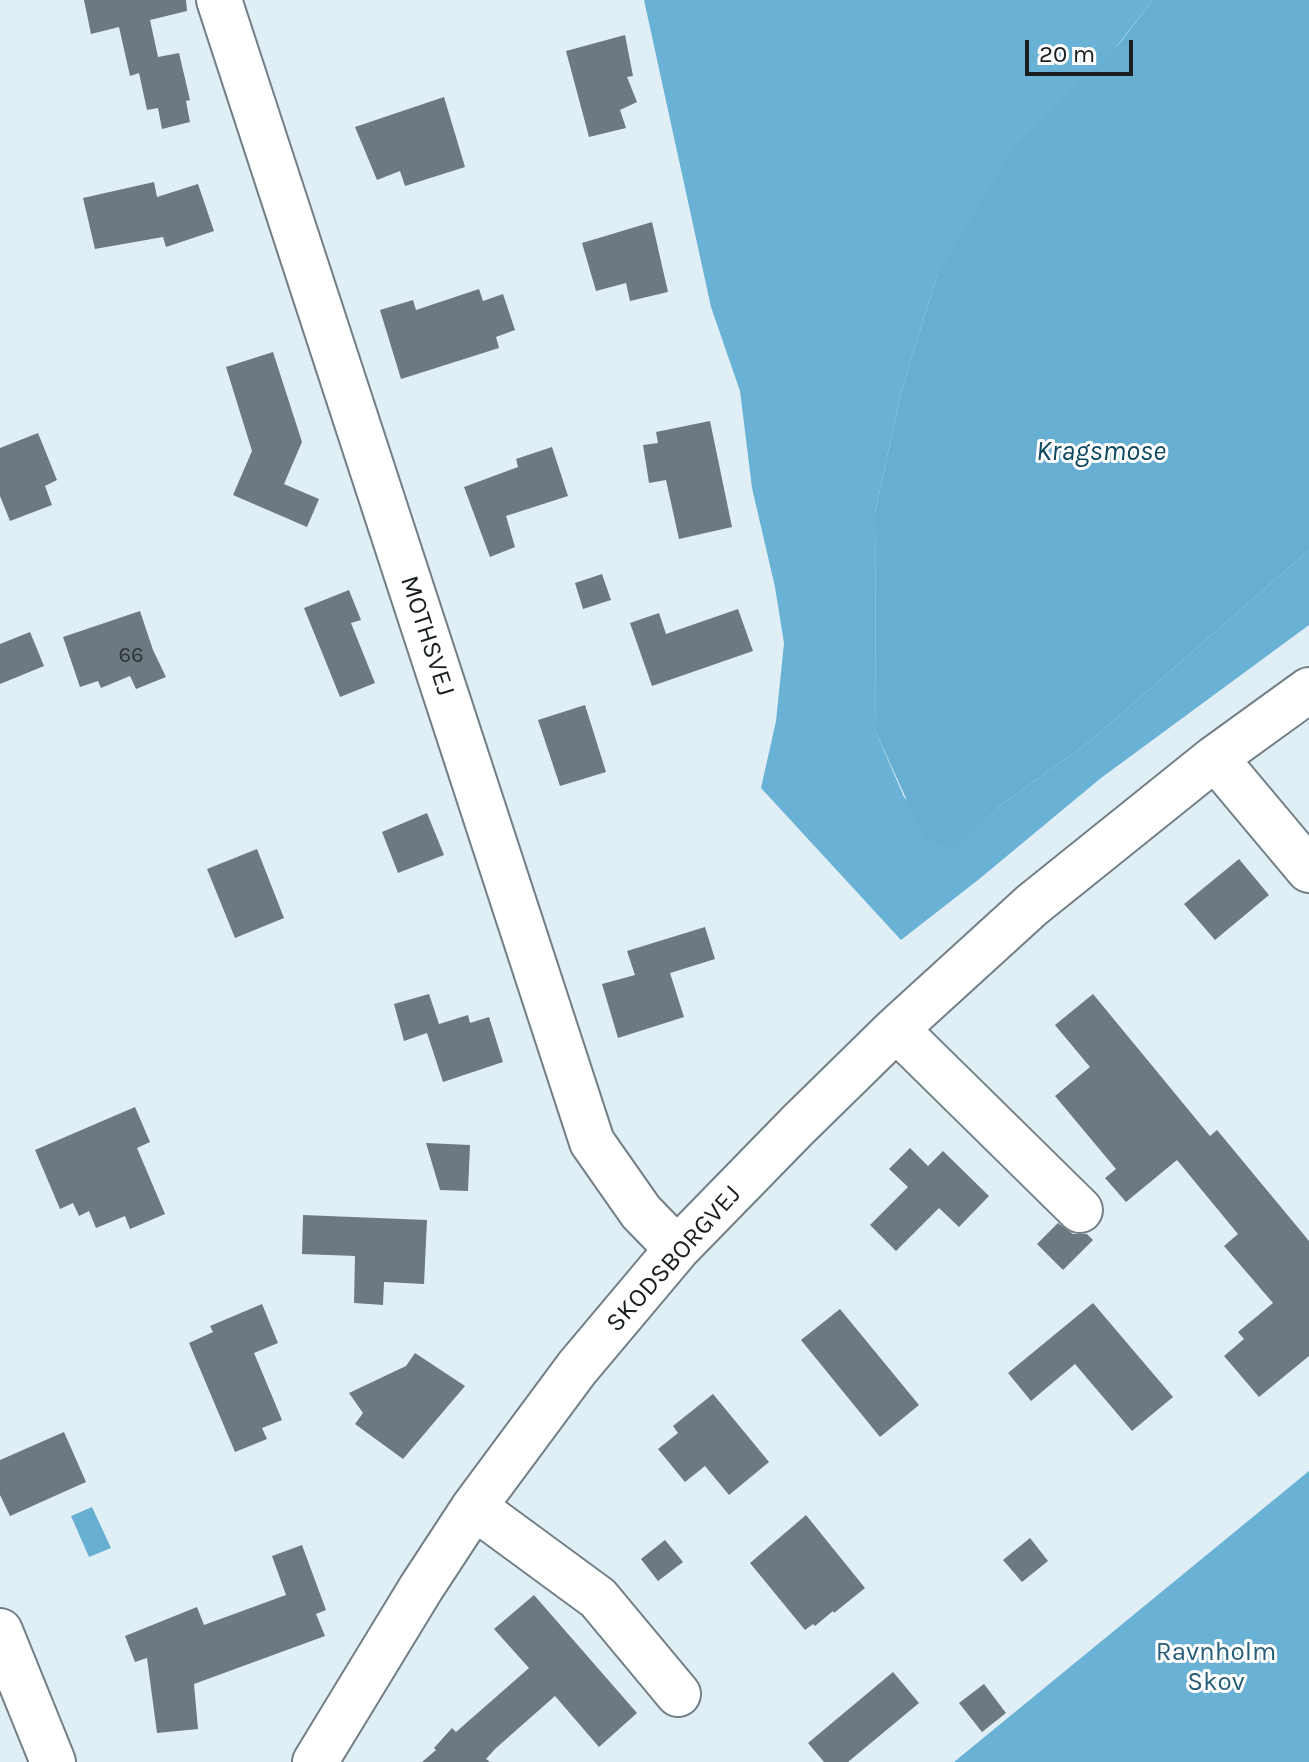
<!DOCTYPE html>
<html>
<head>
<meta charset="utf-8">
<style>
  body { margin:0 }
  #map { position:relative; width:1309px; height:1762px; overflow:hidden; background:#e0eef6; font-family:Karla,sans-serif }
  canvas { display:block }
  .scale { position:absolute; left:1025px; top:40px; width:108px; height:36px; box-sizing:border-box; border:4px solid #191e21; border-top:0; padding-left:10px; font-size:24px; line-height:28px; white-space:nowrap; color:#191e21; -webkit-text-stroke:6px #fff; paint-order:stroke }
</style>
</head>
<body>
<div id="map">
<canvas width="1309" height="1762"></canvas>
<div class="scale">20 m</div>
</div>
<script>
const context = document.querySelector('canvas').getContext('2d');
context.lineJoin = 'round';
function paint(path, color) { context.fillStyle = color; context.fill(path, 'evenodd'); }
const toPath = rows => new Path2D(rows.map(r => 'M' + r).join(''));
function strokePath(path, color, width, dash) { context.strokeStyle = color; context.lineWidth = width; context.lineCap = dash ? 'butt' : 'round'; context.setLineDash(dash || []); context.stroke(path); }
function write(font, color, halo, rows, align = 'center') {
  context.font = font + ' Karla,sans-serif'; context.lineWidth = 6; context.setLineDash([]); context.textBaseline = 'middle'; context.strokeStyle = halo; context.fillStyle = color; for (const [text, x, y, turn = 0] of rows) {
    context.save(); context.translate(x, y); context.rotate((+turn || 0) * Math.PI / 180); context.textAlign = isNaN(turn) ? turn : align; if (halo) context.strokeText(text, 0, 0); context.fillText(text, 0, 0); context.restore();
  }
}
paint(toPath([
  [644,0,1153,0,937,275,901,393,875,513,876,732,904,797,954,849,1001,805,1090,741,1309,550,1309,625,1101,778,978,880,901,940,761,788,776,721,784,643,775,587,752,488,740,391,711,307],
  [1309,1471,1309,1762,954,1762]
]), '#6ab2d5');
paint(toPath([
  [1153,0,1309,0,1309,550,1090,741,1001,805,954,850,924,838,876,732,875,513,901,393,937,275,1012,150,1119,44],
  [92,1507,111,1548,89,1557,71,1516]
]), '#67afd2');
paint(toPath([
  [84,0,186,0,187,11,150,20,158,57,179,53,190,100,186,101,190,122,162,129,158,108,147,110,139,73,130,76,119,27,91,34],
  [625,35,633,76,627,77,637,102,620,110,626,128,589,137,566,51],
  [444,97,465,167,405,186,400,171,377,180,355,127],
  [154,182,157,197,198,184,214,231,166,247,163,237,95,249,83,198],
  [652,222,668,292,630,301,626,283,596,291,582,243],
  [479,289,483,301,503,294,515,330,496,337,499,348,401,379,380,310,413,300,416,310],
  [273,352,302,442,284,484,319,499,307,527,233,495,252,451,226,367],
  [710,421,732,527,679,539,666,480,649,483,643,445,658,443,656,432],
  [38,433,57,480,45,486,52,505,10,521,0,496,0,448],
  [552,447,568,496,506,516,515,547,490,557,464,487,518,467,516,459],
  [602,574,611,600,583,609,575,583],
  [349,590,361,620,351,623,375,683,340,697,304,608],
  [738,609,753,651,652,686,630,623,659,613,666,634],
  [140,611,153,650,166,677,136,689,130,676,101,688,98,681,80,687,63,637],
  [30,632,44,666,0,684,0,644],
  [585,705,606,772,560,786,538,720],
  [427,813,444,855,398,873,382,832],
  [257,849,284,918,235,938,207,869],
  [1239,859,1269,895,1215,940,1184,904],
  [705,927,715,959,670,973,684,1017,618,1038,602,984,635,975,627,951],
  [429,994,439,1024,468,1015,470,1023,489,1017,503,1062,443,1082,427,1033,404,1041,394,1004],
  [1093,994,1210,1136,1217,1130,1309,1241,1309,1356,1259,1397,1224,1356,1244,1339,1238,1332,1273,1303,1224,1246,1238,1234,1177,1160,1126,1202,1105,1178,1116,1169,1055,1096,1090,1067,1055,1025],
  [135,1107,150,1142,137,1148,165,1214,130,1229,125,1216,96,1228,89,1211,79,1216,73,1203,60,1209,35,1150],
  [426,1143,470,1145,468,1191,440,1190],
  [910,1148,928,1166,943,1151,989,1196,959,1227,939,1208,896,1251,870,1225,908,1187,889,1169],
  [303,1215,427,1220,424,1284,384,1282,383,1305,354,1303,355,1256,302,1254],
  [1058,1223,1073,1234,1087,1234,1093,1240,1063,1270,1037,1244],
  [1093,1303,1173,1397,1132,1431,1075,1364,1031,1401,1008,1373],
  [262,1304,278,1343,254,1353,282,1420,262,1428,267,1439,235,1452,189,1343,213,1332,210,1326],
  [840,1309,919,1405,880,1437,801,1340],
  [415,1353,465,1386,403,1459,355,1424,363,1413,349,1393,406,1366],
  [713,1394,769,1462,729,1495,705,1466,685,1482,658,1449,678,1433,673,1426],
  [64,1432,86,1482,10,1516,0,1495,0,1460],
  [806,1515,865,1588,834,1613,833,1611,815,1626,813,1624,805,1630,750,1563],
  [1030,1538,1048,1561,1022,1582,1003,1560],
  [665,1540,683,1562,658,1581,641,1559],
  [302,1545,326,1610,316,1614,325,1636,194,1684,198,1729,157,1733,147,1658,135,1662,125,1636,197,1607,204,1625,286,1595,272,1556],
  [534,1595,637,1713,599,1747,555,1696,495,1749,486,1759,490,1762,422,1762,436,1750,434,1748,452,1728,456,1732,529,1668,494,1629],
  [893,1672,919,1703,848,1762,824,1762,808,1743],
  [984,1684,1006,1713,982,1732,959,1703]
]), '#6d7980');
const minor = toPath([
  [219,0,592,1142,641,1212,677,1249],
  [1215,758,1309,870],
  [896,1029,1080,1210],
  [474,1507,598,1598,678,1694],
  [0,1631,53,1762],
  [315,1762,421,1588,474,1507,577,1368,677,1249,797,1126,896,1029,1032,905,1215,758,1309,690]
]);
strokePath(minor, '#727f86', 48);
strokePath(minor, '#fff', 44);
write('22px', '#2e3539', null, [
  ["66",131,656]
]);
write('26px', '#191e21', '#fff', [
  ["MOTHSVEJ",427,636,72],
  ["SKODSBORGVEJ",674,1259,-48]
]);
write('26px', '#275e78', '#fff', [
  ["Ravnholm",1216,1653],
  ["Skov",1216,1683]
]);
write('italic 28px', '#0c4961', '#fff', [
  ["Kragsmose",1101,452]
]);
</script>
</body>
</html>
